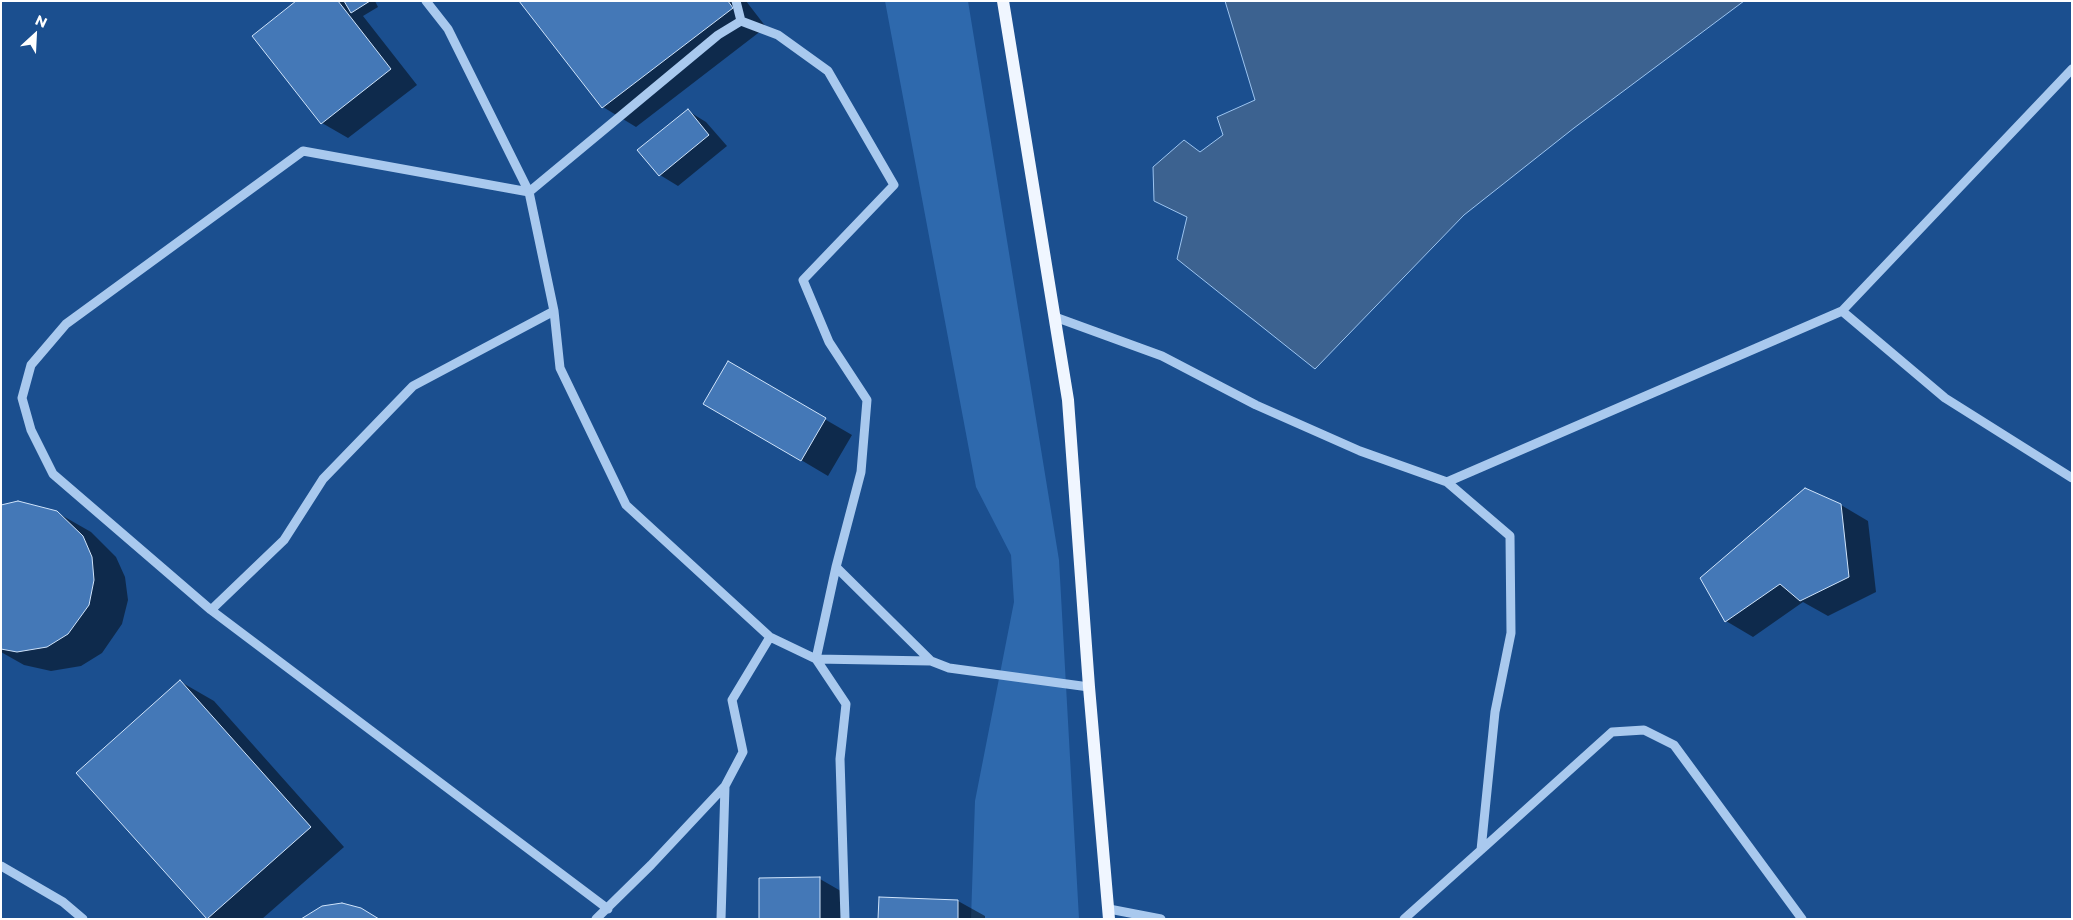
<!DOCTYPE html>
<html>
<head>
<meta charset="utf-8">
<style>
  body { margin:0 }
  #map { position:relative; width:2073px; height:920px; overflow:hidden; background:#1b4f8f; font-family:Montserrat,sans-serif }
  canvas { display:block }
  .frame { position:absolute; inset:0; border:2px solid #fff; pointer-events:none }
  .north { position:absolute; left:10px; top:10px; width:50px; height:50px; -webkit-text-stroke:4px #1b4f8f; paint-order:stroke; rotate:25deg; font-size:14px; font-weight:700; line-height:20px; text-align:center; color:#fff }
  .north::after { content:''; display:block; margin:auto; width:18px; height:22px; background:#fff; clip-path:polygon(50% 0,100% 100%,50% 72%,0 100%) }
</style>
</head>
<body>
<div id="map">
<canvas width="2073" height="920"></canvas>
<div class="frame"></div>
<div class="north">N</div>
</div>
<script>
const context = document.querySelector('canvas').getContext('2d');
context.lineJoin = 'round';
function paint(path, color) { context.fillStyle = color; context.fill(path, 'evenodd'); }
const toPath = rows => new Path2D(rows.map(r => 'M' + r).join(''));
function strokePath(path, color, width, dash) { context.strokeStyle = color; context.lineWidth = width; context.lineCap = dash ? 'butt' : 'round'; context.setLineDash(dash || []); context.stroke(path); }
paint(toPath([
  [885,1,968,1,1059,560,1079,919,971,919,975,801,1014,602,1011,555,976,487]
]), '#2e69ad');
const water = toPath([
  [1225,1,1744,1,1574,128,1464,215,1315,369,1177,259,1187,217,1154,201,1153,167,1184,140,1200,152,1223,135,1217,117,1255,100,1225,1]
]);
paint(water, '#3c6290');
strokePath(water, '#9cc4f0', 1);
paint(toPath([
  [298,1,375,1,378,7,363,16,417,85,348,138,322,123],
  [520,1,746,1,766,27,636,127,603,107],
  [688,111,706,122,727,146,678,186,660,175],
  [728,363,852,435,828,476,705,403],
  [1841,505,1868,521,1876,592,1828,616,1803,602,1753,637,1726,621,1702,579],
  [1,506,56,512,91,532,116,557,125,577,128,600,122,624,102,653,81,666,51,671,24,665,1,652],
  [181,682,214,701,344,847,262,919,207,918],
  [820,879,846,894,847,919,761,919],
  [880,898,958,901,985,916,985,919,880,919]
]), '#0007');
const building = toPath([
  [296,1,338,1,391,69,321,124,252,36,296,1],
  [344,1,370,1,351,13,344,1],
  [519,1,728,1,733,8,602,108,519,1],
  [688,109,709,135,659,176,637,150,688,109],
  [728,361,826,418,801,461,703,404,728,361],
  [1805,488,1841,504,1849,577,1800,601,1780,584,1725,622,1700,578,1805,488],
  [18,501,57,511,83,536,92,557,94,580,89,605,68,634,47,647,17,652,1,649,1,505,18,501],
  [180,680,311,827,207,919,76,773,180,680],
  [820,877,820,919,759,919,759,878,820,877],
  [879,897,958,900,958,919,878,919,879,897],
  [342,903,361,908,379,919,301,919,322,906,342,903]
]);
paint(building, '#4478b7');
strokePath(building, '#cfe3fa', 1);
strokePath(toPath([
  [426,1,448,29,529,192,554,311,560,368,626,505,770,637,816,659,931,661,949,668,1089,687],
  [736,1,741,21],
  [741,21,778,35,828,71,894,185,803,280,829,342,867,400,861,472,836,567,816,659,846,704,840,759,845,919],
  [529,192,303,151,66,324,31,365,22,398,31,430,53,474,211,610,608,909],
  [529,192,718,35,741,21],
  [1842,311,1945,398,2072,478],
  [1055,317,1162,356,1256,405,1360,451,1447,482,1510,536,1511,633,1495,712,1481,850,1404,919],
  [1447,482,1842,311,2072,69],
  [836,567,931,661],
  [211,610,284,540,323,479,413,386,554,311],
  [1481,850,1612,732,1644,730,1674,745,1802,919],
  [1,866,63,902,83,919],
  [1109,909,1161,919],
  [596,919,651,865,725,786,743,752,732,700,770,637],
  [721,919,725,786]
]), '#a9c9ee', 9);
strokePath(toPath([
  [1003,1,1068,400,1089,687,1109,919]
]), '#f0f6ff', 12);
</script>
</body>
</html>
